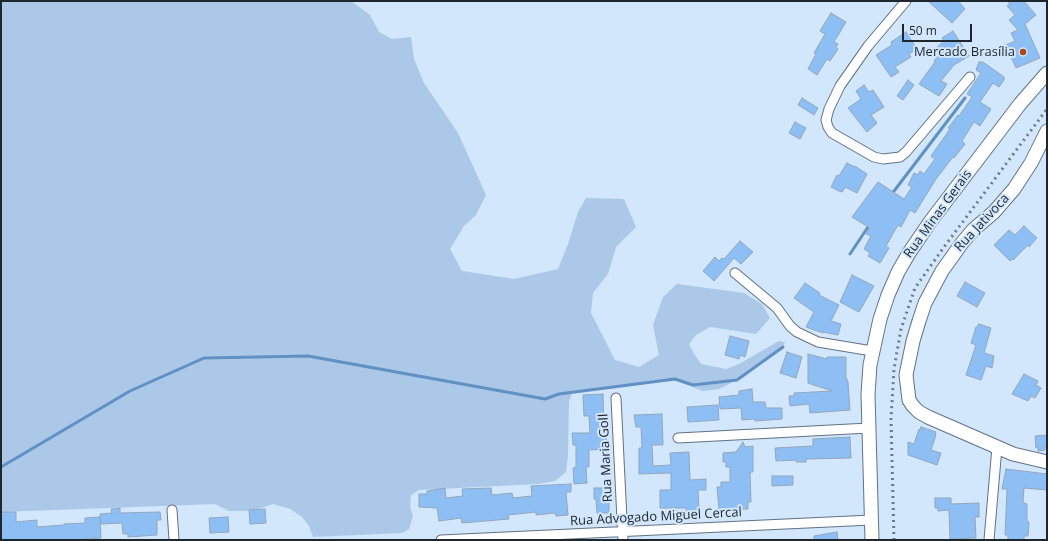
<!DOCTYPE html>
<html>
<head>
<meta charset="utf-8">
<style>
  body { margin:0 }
  #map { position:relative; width:1048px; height:541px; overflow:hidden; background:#d2e6fc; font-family:"Open Sans",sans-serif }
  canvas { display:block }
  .frame { position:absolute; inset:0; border:2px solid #1e262e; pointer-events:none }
  .scale { position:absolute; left:902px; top:24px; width:70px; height:18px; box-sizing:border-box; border:2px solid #1e262e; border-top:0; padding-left:5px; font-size:12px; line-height:14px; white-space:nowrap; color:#1e262e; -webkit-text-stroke:3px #d2e6fc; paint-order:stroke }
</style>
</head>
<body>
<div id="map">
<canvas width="1048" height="541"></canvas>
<div class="frame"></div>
<div class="scale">50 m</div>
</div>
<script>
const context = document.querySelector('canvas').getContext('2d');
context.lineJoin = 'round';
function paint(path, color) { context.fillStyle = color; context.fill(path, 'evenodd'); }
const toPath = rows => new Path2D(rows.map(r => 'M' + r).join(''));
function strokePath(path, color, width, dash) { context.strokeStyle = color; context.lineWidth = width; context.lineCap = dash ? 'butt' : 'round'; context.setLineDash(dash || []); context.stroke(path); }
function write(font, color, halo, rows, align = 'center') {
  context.font = font + ' "Open Sans",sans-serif'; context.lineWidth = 4; context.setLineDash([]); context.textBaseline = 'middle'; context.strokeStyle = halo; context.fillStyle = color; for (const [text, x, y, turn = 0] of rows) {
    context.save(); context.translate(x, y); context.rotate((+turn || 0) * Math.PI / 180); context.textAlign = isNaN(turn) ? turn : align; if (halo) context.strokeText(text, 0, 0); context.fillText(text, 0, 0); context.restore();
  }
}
paint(toPath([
  [1,1,351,1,370,15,379,32,392,39,411,37,414,59,424,83,458,133,486,195,476,215,464,226,450,249,462,271,514,279,558,269,568,244,578,212,586,198,624,199,636,227,616,247,608,274,593,293,591,313,615,360,639,367,659,355,653,325,663,297,677,284,744,293,762,304,770,318,756,334,710,327,696,335,689,344,694,354,701,364,726,369,739,364,779,341,785,342,783,347,737,380,719,389,703,391,672,379,572,393,569,402,568,455,566,472,555,481,538,484,419,490,411,495,410,507,413,516,409,529,402,533,313,537,309,526,302,517,290,509,273,504,252,511,229,511,215,504,1,512]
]), '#abc8e9');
strokePath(toPath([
  [891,195,965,98],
  [850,254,870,224],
  [1,467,130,391,204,358,308,356,545,399,559,394,675,379,693,385,737,380,783,347]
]), '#6190c3', 3);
const building = toPath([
  [928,1,958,1,965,9,952,23,928,1],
  [1007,1,1024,1,1036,15,1025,24,1040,58,1016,68,1006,45,1015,41,1011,33,1018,30,1009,20,1015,15,1007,6,1010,4,1007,1],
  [831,13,846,22,834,42,838,44,836,47,838,49,830,61,827,59,817,75,808,69,816,54,814,53,825,34,820,31,831,13],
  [953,31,969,56,954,65,941,81,947,84,939,96,919,84,935,62,934,61,939,55,934,50,944,41,942,38,953,31],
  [906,32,917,49,909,54,911,57,895,67,899,72,891,77,876,55,892,45,891,42,906,32],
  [979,62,983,62,1004,77,1004,80,999,87,993,83,980,102,991,109,980,126,974,122,962,141,965,144,954,158,953,157,936,179,915,213,910,210,901,227,898,225,886,246,889,248,880,263,868,256,870,253,864,249,871,236,866,234,870,228,852,217,878,182,904,199,912,187,908,185,914,173,918,175,920,171,924,174,935,159,931,156,950,129,948,128,958,115,959,116,972,97,967,94,981,73,976,70,979,62],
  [908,80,914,85,903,100,897,96,908,80],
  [864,85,869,92,873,90,884,107,871,115,877,123,867,132,848,108,861,99,856,91,864,85],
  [802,98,818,108,814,115,798,105,802,98],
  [795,122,806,128,800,139,789,133,795,122],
  [847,163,855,167,855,166,867,174,857,193,845,187,843,191,841,192,831,187,837,175,839,176,847,163],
  [1024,226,1037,238,1029,247,1028,245,1013,260,1012,259,1010,261,994,245,1009,230,1015,235,1024,226],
  [740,241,753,252,741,264,734,258,714,281,703,271,715,257,719,261,722,258,724,259,740,241],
  [852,275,874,286,859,312,840,302,852,275],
  [965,282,985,293,977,307,957,296,965,282],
  [805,283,820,293,819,295,839,305,831,321,841,324,838,335,823,332,823,333,806,327,814,312,794,298,805,283],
  [979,324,991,328,984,353,994,356,992,368,986,366,981,380,966,375,976,345,971,343,976,327,977,327,979,324],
  [730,336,749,341,745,357,740,355,739,359,725,355,730,336],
  [787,352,802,357,796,378,780,373,787,352],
  [808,354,827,359,827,357,846,357,846,379,847,379,848,382,850,410,810,413,809,404,790,406,789,396,794,396,794,393,832,391,808,383,808,354],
  [1024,374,1038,381,1036,385,1041,388,1035,398,1031,396,1028,401,1012,394,1024,374],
  [752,389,753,402,765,402,766,408,782,408,782,419,755,421,755,419,742,420,741,408,720,409,719,397,739,395,739,391,752,389],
  [603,394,604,433,606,433,607,449,589,450,589,467,586,467,587,483,574,484,573,468,576,467,576,445,573,445,572,433,590,433,589,416,584,416,583,395,603,394],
  [718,405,719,420,688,422,687,407,718,405],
  [662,414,663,445,652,445,653,466,671,465,670,453,689,452,690,480,706,479,706,490,698,490,699,511,686,512,686,508,660,508,660,490,671,490,671,473,639,474,639,448,642,448,641,427,636,427,634,415,662,414],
  [921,427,936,432,935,435,936,435,931,450,941,453,937,465,908,455,908,442,914,444,919,429,920,430,921,427],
  [1047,435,1047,446,1045,446,1045,450,1038,451,1038,447,1036,448,1035,436,1047,435],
  [850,437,851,458,806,459,806,462,796,462,796,460,776,461,775,448,813,446,813,439,850,437],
  [743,442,745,447,753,446,753,472,750,472,751,502,748,502,748,509,719,509,717,487,721,487,721,482,730,482,730,467,726,467,726,462,723,462,723,453,736,452,743,442],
  [1006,469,1047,474,1047,490,1024,488,1023,502,1024,503,1027,504,1027,521,1029,522,1028,536,1024,536,1024,540,1008,540,1008,535,1005,535,1007,489,1002,489,1006,469],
  [772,476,793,476,793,485,772,486,772,476],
  [571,484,571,492,566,492,568,515,556,516,555,513,536,515,536,512,508,515,509,519,462,523,461,518,439,521,437,508,419,507,419,494,427,494,427,491,445,488,446,498,463,496,462,489,491,488,492,495,512,493,513,498,532,496,531,486,571,484],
  [594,488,611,488,611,499,609,499,609,513,597,513,596,499,594,499,594,488],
  [935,498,951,498,951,504,979,503,979,517,975,517,976,538,950,539,949,510,938,511,938,508,935,508,935,498],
  [120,508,120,513,160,512,161,520,157,520,157,535,128,537,128,534,123,534,122,523,101,524,100,514,112,513,111,509,120,508],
  [265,509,266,523,250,524,249,510,265,509],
  [1,512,16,512,16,522,37,520,37,527,64,525,64,524,85,523,85,518,100,517,101,538,71,540,1,540,1,512],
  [228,517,229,532,210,533,209,518,228,517],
  [837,532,838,540,814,540,814,536,837,532]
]);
paint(building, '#8ebff4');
strokePath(building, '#93a6bb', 1);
const street = toPath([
  [906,1,868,46,840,86,829,109,826,120,828,127,832,133,874,157,883,159,900,157,906,152,970,77],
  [735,273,777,308,790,326,797,332,818,342,872,351],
  [616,398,623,540],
  [678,438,869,428],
  [172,510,174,540],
  [441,540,872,520],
  [989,540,997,447]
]);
const secondary = toPath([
  [1047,131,1031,163,1014,189,994,212,973,230,962,243,942,271,925,303,919,321,913,341,906,375,909,400,913,406,919,412,928,417,1013,454,1047,462],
  [872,540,868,394,870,365,880,319,888,295,898,272,909,253,930,222,1020,104,1047,73]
]);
strokePath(street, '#607286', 11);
strokePath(secondary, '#607286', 15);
strokePath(street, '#fff', 9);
strokePath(secondary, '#fff', 13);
strokePath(toPath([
  [894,540,891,419,894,369,901,329,915,288,944,247,1047,109]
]), '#6c7987', 3, [2, 4]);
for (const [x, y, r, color] of [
  [1023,52,4,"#ad471b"]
]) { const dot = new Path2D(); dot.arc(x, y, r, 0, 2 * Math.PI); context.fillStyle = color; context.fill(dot); strokePath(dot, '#d2e6fc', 1.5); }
write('13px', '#1e262e', '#d2e6fc', [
  ["Mercado Brasília",1015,52]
], 'right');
write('13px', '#1e262e', '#d2e6fc', [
  ["Rua Minas Gerais",938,214,-54],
  ["Rua Jativoca",982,223,-47],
  ["Rua Maria Goll",606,458,-93],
  ["Rua Advogado Miguel Cercal",656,517,-3]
]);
</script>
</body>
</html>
